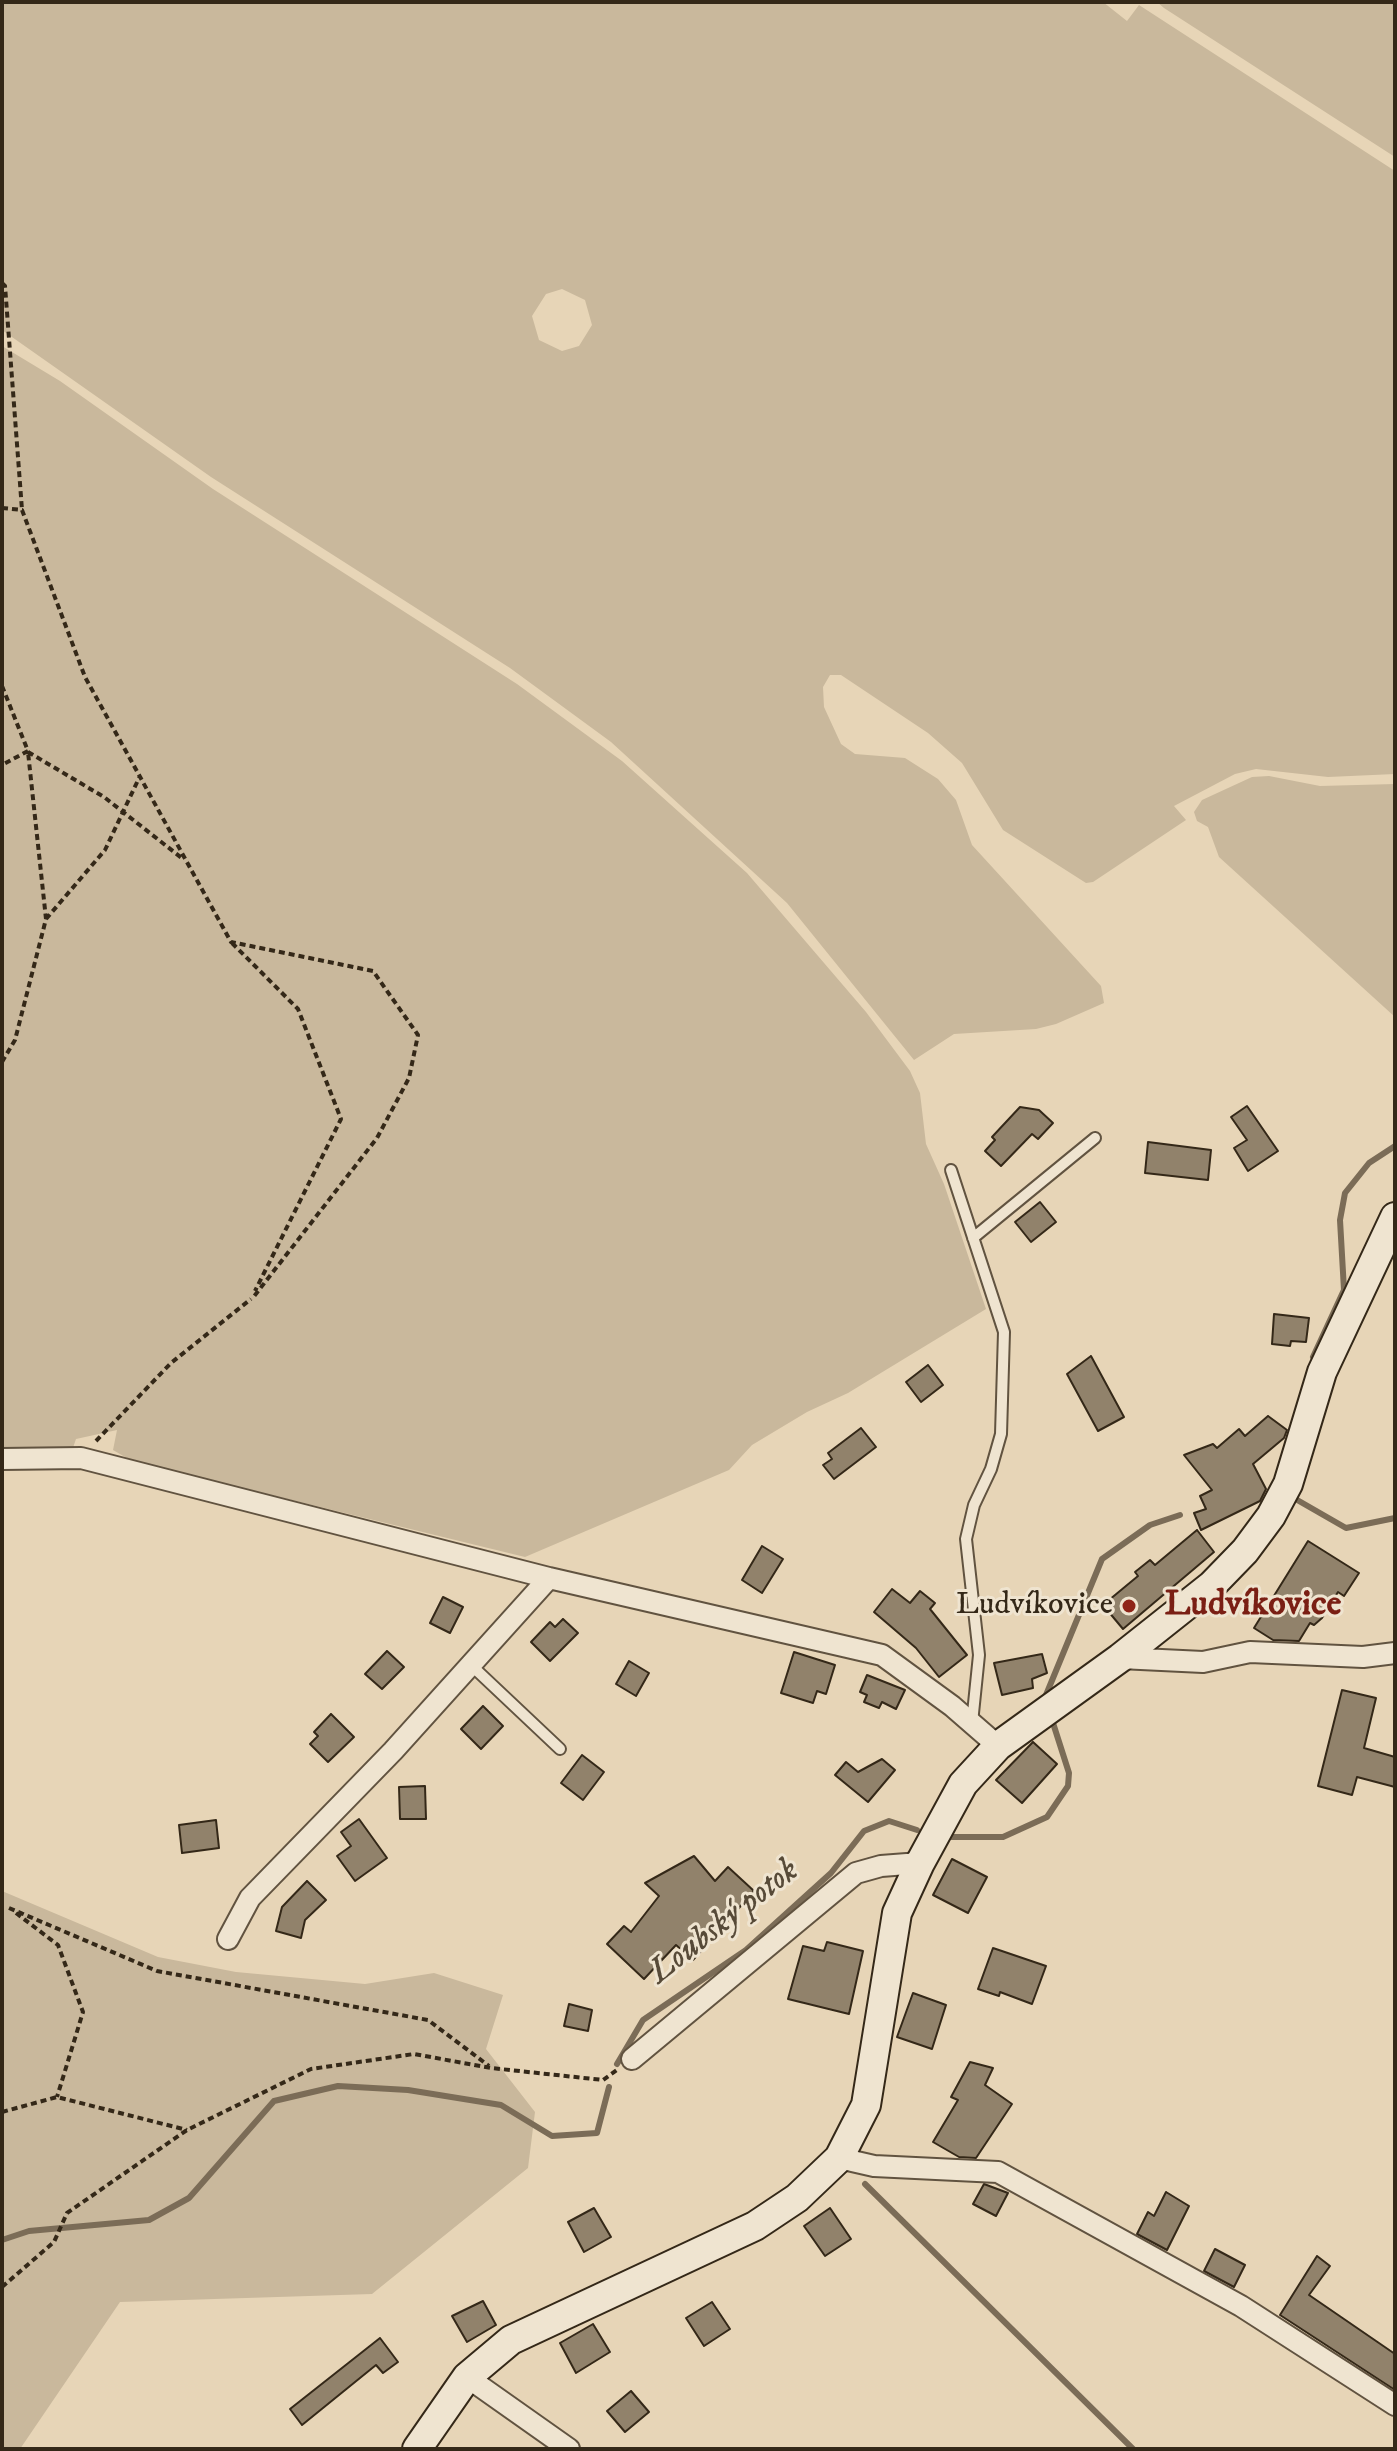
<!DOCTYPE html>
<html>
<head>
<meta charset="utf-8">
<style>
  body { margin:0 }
  #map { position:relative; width:1397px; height:2451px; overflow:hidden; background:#e7d5b7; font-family:"IM FELL DW Pica",serif }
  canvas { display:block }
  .frame { position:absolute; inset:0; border:4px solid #342818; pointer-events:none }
</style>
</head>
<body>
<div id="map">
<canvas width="1397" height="2451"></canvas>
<div class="frame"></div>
</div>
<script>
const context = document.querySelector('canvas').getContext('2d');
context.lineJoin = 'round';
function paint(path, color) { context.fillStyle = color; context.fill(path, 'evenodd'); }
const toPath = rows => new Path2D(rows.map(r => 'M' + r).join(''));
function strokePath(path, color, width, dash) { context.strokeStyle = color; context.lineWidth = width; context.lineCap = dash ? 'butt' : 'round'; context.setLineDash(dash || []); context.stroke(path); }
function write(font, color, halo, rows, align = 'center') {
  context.font = font + ' "IM FELL DW Pica",serif'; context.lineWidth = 6; context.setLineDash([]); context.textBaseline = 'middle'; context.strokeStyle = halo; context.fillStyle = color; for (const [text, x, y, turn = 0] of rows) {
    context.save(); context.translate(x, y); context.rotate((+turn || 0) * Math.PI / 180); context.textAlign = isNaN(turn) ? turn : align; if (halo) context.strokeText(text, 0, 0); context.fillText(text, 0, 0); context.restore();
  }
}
paint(toPath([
  [2,2,1103,2,1127,21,1139,5,1395,171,1395,774,1328,777,1256,769,1235,774,1174,806,1186,820,1093,882,1086,883,1003,830,962,763,928,733,841,675,830,675,823,687,824,707,841,744,855,754,905,758,938,779,956,800,972,845,1101,986,1104,1003,1056,1024,1036,1029,954,1034,914,1060,787,903,611,742,510,668,211,477,2,330],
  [562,289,585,300,592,325,579,346,562,351,539,340,532,316,546,294],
  [1157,2,1395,2,1395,157,1164,8],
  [2,346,60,381,213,489,517,684,622,761,747,873,866,1012,910,1071,920,1093,926,1144,944,1184,986,1309,848,1393,807,1412,752,1445,729,1470,525,1557,132,1461,113,1450,117,1430,76,1439,67,1465,2,1467],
  [1269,776,1320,786,1395,784,1395,1017,1219,857,1208,827,1197,821,1194,812,1202,800,1252,777],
  [2,1891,158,1957,236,1972,365,1984,434,1973,503,1995,486,2049,535,2112,528,2168,372,2294,120,2302,20,2449,2,2449]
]), '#c9b89c');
strokePath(toPath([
  [1313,1357,1344,1290,1340,1220,1345,1193,1369,1163,1395,1146],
  [1292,1497,1346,1528,1395,1518],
  [1046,1695,1102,1559,1150,1525,1180,1515],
  [951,1837,1003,1837,1047,1817,1068,1786,1069,1773,1053,1723],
  [617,2064,643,2020,746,1950,831,1873,864,1831,889,1821,917,1830],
  [865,2184,1133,2449],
  [2,2240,29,2231,149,2220,189,2198,274,2101,338,2086,408,2090,501,2105,552,2136,597,2133,609,2087]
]), '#7b6c57', 6);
const building = toPath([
  [1247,1106,1278,1151,1248,1171,1234,1148,1247,1140,1231,1117,1247,1106],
  [1020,1107,1039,1110,1053,1123,1038,1139,1032,1134,1001,1166,985,1151,995,1140,992,1137,1020,1107],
  [1148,1142,1211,1150,1208,1180,1145,1173,1148,1142],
  [1040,1202,1056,1222,1031,1242,1015,1222,1040,1202],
  [1274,1314,1309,1318,1306,1342,1291,1341,1290,1346,1272,1344,1274,1314],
  [1091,1356,1124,1417,1098,1431,1067,1374,1091,1356],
  [928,1365,943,1385,921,1402,906,1382,928,1365],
  [1268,1416,1287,1430,1284,1438,1253,1464,1266,1489,1260,1501,1201,1530,1194,1513,1206,1509,1200,1496,1212,1490,1184,1455,1213,1444,1217,1448,1239,1429,1245,1436,1268,1416],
  [861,1428,876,1447,834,1479,823,1465,832,1459,828,1453,861,1428],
  [1197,1530,1214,1552,1123,1629,1103,1605,1138,1576,1135,1572,1150,1560,1155,1565,1197,1530],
  [1308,1541,1359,1573,1344,1596,1338,1592,1322,1618,1314,1625,1310,1623,1299,1641,1273,1640,1254,1628,1308,1541],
  [762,1546,783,1559,762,1593,742,1580,762,1546],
  [892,1589,910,1603,920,1591,935,1603,930,1609,967,1655,939,1677,916,1648,874,1612,892,1589],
  [443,1597,463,1607,450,1633,430,1623,443,1597],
  [563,1619,578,1633,550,1661,531,1642,550,1622,555,1627,563,1619],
  [387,1651,404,1667,382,1689,365,1674,387,1651],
  [794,1652,835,1665,826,1694,817,1691,813,1703,781,1693,794,1652],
  [1042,1654,1047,1673,1032,1679,1033,1688,1002,1695,994,1663,1042,1654],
  [629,1661,649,1673,636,1696,616,1684,629,1661],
  [867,1675,905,1690,896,1709,882,1702,879,1708,864,1702,867,1695,860,1692,867,1675],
  [1342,1690,1376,1698,1364,1748,1395,1757,1395,1787,1357,1777,1352,1795,1318,1786,1342,1690],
  [483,1706,503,1726,481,1749,461,1729,483,1706],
  [331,1714,354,1737,328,1762,310,1744,318,1736,314,1732,331,1714],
  [1033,1742,1057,1764,1022,1803,996,1780,1033,1742],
  [582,1755,604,1772,583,1800,561,1783,582,1755],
  [882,1759,895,1770,868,1802,835,1775,846,1762,858,1772,882,1759],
  [425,1786,426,1819,400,1819,399,1787,425,1786],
  [359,1819,387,1858,355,1881,337,1856,351,1846,341,1832,359,1819],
  [216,1820,219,1848,182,1853,179,1825,216,1820],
  [694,1856,715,1881,728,1867,754,1891,693,1960,676,1945,644,1979,607,1944,624,1926,631,1932,659,1896,645,1883,694,1856],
  [952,1859,987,1877,968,1913,933,1895,952,1859],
  [307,1881,326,1900,305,1920,301,1938,276,1931,282,1907,307,1881],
  [827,1942,863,1951,849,2014,788,1999,803,1946,824,1951,827,1942],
  [993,1948,1046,1966,1032,2004,1000,1992,999,1996,978,1989,993,1948],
  [913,1993,946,2005,932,2049,897,2037,913,1993],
  [569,2004,592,2010,588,2031,564,2026,569,2004],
  [970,2062,993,2068,985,2085,1012,2104,976,2158,959,2157,933,2142,958,2100,951,2097,970,2062],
  [984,2184,1008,2193,996,2216,973,2204,984,2184],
  [1166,2192,1189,2206,1167,2250,1137,2234,1148,2212,1154,2216,1166,2192],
  [594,2208,611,2237,584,2252,568,2222,594,2208],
  [830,2208,851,2239,825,2256,804,2226,830,2208],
  [1215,2249,1245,2265,1234,2287,1204,2271,1215,2249],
  [1317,2256,1330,2266,1309,2295,1395,2354,1395,2390,1280,2315,1317,2256],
  [483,2301,496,2325,467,2342,452,2316,483,2301],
  [712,2302,730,2329,704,2346,686,2318,712,2302],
  [593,2324,610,2352,576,2373,560,2343,593,2324],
  [380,2338,398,2362,383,2373,376,2365,302,2425,290,2409,380,2338],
  [631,2391,649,2412,625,2432,607,2411,631,2391]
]);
paint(building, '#91826b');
strokePath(building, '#342818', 2);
const lane = toPath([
  [951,1170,1004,1332,1001,1434,991,1469,974,1505,966,1539,979,1655,972,1723],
  [973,1238,1095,1138],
  [471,1665,560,1749]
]);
const street = toPath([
  [2,1459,81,1458,549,1578,882,1655,952,1706,998,1746],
  [1120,1658,1203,1662,1250,1652,1363,1657,1395,1653],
  [228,1939,250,1898,393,1751,549,1578],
  [632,2059,856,1873,881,1866,920,1863],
  [839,2158,874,2166,998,2172,1241,2306,1395,2405],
  [467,2377,569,2449]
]);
const secondary = toPath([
  [417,2449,467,2377,511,2340,755,2226,797,2198,839,2158,866,2105,897,1913,920,1863,963,1784,998,1746,1120,1658,1212,1585,1245,1551,1271,1516,1288,1484,1322,1372,1395,1217]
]);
strokePath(lane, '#615340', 14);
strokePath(street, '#615340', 24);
strokePath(secondary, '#342818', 32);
strokePath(toPath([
  [2,283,5,286,22,510],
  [2,508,22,510,85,677,231,942,373,971,418,1035,409,1078,377,1138,252,1299],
  [2,686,28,751,2,765],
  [28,752,104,797,183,859],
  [46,919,105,850,140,776],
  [232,943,298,1009,341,1119,255,1291],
  [2,1062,15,1040,46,919,28,752],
  [96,1441,171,1363,251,1299],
  [9,1908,157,1971,428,2020,489,2066],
  [16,1913,58,1945,83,2012,57,2097],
  [2,2112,57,2097,187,2130],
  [2,2287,54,2242,67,2213,187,2130,311,2069,414,2054,491,2068,603,2080,617,2070]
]), '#342818', 4, [6, 4]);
strokePath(lane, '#efe4d0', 10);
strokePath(street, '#efe4d0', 20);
strokePath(secondary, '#efe4d0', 28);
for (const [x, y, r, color] of [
  [1129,1606,8,"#8f2418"]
]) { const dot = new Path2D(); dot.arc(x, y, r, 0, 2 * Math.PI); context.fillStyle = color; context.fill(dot); strokePath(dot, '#efe4d0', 3); }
write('32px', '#342818', '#efe4d0', [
  ["Ludvíkovice",1113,1606]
], 'right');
write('italic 34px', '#574a38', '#efe4d0', [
  ["Loubský potok",725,1923,-38]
]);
write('bold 36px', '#7a1f14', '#efe4d0', [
  ["Ludvíkovice",1253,1607]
]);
</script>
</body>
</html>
